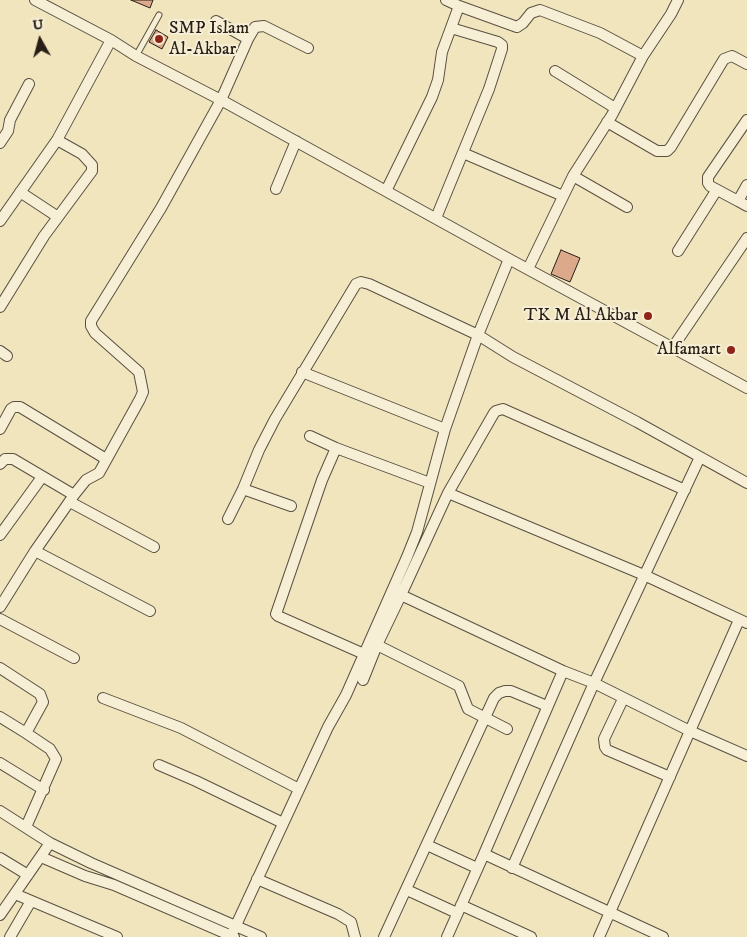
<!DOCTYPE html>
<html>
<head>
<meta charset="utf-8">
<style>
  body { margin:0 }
  #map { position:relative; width:747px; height:937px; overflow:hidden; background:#f1e5be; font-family:"IM FELL DW Pica",serif }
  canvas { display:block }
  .north { position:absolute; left:15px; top:15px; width:50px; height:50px; -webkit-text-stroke:4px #f6eed5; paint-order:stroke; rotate:353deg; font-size:14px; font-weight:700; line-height:20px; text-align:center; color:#281e17 }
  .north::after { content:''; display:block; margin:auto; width:18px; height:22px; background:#281e17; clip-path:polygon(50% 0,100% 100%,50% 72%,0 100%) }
</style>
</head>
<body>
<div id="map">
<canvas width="747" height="937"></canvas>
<div class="north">U</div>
</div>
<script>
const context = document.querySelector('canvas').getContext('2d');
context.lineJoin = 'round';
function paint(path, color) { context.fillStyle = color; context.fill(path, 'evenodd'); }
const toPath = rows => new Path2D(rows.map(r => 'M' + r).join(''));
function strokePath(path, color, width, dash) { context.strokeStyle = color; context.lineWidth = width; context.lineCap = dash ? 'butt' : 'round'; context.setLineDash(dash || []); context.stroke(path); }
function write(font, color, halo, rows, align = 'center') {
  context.font = font + ' "IM FELL DW Pica",serif'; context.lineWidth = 4; context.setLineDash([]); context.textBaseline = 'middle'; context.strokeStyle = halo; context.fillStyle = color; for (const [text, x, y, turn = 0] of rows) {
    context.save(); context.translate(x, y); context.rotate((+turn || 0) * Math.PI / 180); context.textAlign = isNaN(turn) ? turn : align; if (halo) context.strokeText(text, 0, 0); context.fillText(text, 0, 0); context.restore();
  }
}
const building = toPath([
  [131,0,153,0,150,8,131,0],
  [156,30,168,37,162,49,149,42,156,30],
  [561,250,580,258,570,282,551,274,561,250]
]);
paint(building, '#dcaa8a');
strokePath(building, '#281e17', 1);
const lane = toPath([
  [136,56,159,15]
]);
const street = toPath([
  [35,0,111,40,136,56,221,100,509,259,747,388],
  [459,6,517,27,523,23,531,13,540,10,600,33,643,56,612,115,573,176,528,269],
  [248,39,255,27,264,26,308,48],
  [643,56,671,14,678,0],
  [555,71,615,108],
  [607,122,657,151,667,151,671,147,724,59,732,56,747,64],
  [0,143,8,131,10,120,29,84],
  [463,153,563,196],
  [573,176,627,207],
  [747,185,738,201,747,206],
  [276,189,296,141],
  [386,191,432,97,438,80,442,52,459,6,446,0],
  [20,192,58,217],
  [738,201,710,186,708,183,708,177,747,120],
  [436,218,489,89,502,49,502,45,498,42,451,28],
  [0,221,57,140,111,40],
  [678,251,716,191],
  [509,259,478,335,513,357,637,422,747,483],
  [0,307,44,236,92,171,92,165,82,154,57,140],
  [673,347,747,238],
  [0,351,7,356],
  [302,372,445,429],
  [0,429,11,409,14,407,20,407,106,459],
  [310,436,336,448,430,483],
  [336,448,322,480,276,614,278,616,364,654],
  [0,464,5,459,13,459,74,495],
  [243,489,291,506],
  [448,493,644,575,747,623],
  [70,502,154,547],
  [228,519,243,489,259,450,275,419,356,284,361,282,369,284,478,335,445,429,417,532,407,557,346,695,328,727,231,936],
  [0,535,42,477],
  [35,551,150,611],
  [0,607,35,551,74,495,86,480,99,473,140,399,143,392,139,372,95,333,91,326,91,321,161,208,221,100,248,39,216,21],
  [0,619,74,658],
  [377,645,459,686,468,709,507,729],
  [0,668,40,694,43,702,26,733,0,717],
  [563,671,594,683,690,731,747,756],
  [363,680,377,645,401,595],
  [103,698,181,728,299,789],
  [623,699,604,739,605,747,607,750,670,777],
  [0,763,44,790],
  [159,765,196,781,283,823],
  [0,811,50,843,91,863,261,937],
  [26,827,56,759,50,749,26,733],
  [427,845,477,868],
  [484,854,563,671,401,595,448,493,494,413,496,411,503,409,685,490],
  [41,857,85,876,114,885,234,937],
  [0,858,28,875],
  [512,868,594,683,700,457],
  [257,879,338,914,351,922,355,937],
  [407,890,457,913],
  [15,894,117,937],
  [461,905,531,937],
  [0,915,50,843],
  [10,937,31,901],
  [384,937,494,698,499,693,505,691,511,691,547,706],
  [447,937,484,854,663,937],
  [599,937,739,620]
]);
strokePath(lane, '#5a5041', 7);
strokePath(street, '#5a5041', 12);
strokePath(lane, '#f6eed5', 5);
strokePath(street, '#f6eed5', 10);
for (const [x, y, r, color] of [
  [159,39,5,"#8f2418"],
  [648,316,5,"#8f2418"],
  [731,350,5,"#8f2418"]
]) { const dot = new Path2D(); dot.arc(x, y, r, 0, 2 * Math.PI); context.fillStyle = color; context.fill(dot); strokePath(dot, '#f6eed5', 2); }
write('18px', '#281e17', '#f6eed5', [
  ["SMP Islam",169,29,"left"],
  ["Al-Akbar",169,50,"left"],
  ["TK M Al Akbar",638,316],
  ["Alfamart",721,350]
], 'right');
</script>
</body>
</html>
